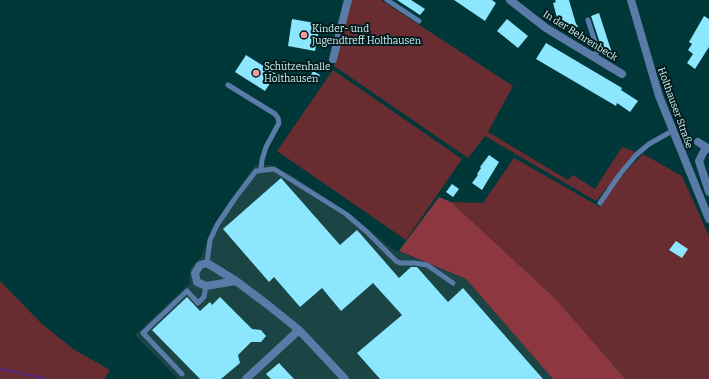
<!DOCTYPE html>
<html>
<head>
<meta charset="utf-8">
<style>
  body { margin:0 }
  canvas { display:block; background:#003839 }
</style>
</head>
<body>
<canvas width="709" height="379"></canvas>
<script>
const context = document.querySelector('canvas').getContext('2d');
context.lineJoin = 'round';
function paint(path, color) { context.fillStyle = color; context.fill(path, 'evenodd'); }
const toPath = rows => new Path2D(rows.map(r => 'M' + r).join(''));
function strokePath(path, color, width, dash) { context.strokeStyle = color; context.lineWidth = width; context.lineCap = dash ? 'butt' : 'round'; context.setLineDash(dash || []); context.stroke(path); }
function write(font, color, halo, rows, align = 'center') {
  context.font = font + ' Bitter,serif'; context.lineWidth = 4; context.setLineDash([]); context.textBaseline = 'middle'; context.strokeStyle = halo; context.fillStyle = color; for (const [text, x, y, turn = 0] of rows) {
    context.save(); context.translate(x, y); context.rotate((+turn || 0) * Math.PI / 180); context.textAlign = isNaN(turn) ? turn : align; if (halo) context.strokeText(text, 0, 0); context.fillText(text, 0, 0); context.restore();
  }
}
paint(toPath([
  [255,165,271,165,291,175,348,213,392,249,466,279,553,379,178,379,135,335,190,283,189,275,192,266,201,257,215,223]
]), '#1b4444');
paint(toPath([
  [350,0,381,0,513,86,488,132,568,180,573,175,595,189,622,147,636,152,596,201,485,136,468,158,334,66],
  [333,70,462,159,406,240,277,151],
  [643,154,682,176,709,236,709,379,625,379,557,300,451,202,483,203,514,158,600,207,621,176],
  [0,281,41,323,73,349,110,370,104,379,0,379]
]), '#692c31');
paint(toPath([
  [439,197,451,202,557,300,625,379,553,379,466,279,399,251]
]), '#8d3740');
strokePath(toPath([
  [0,369,46,379]
]), '#5c2b6c', 3);
paint(toPath([
  [397,0,411,0,425,9,420,15],
  [454,0,492,0,496,3,485,21],
  [555,0,569,0,576,24,578,26,573,32,562,25,559,25,553,3,556,2],
  [599,13,612,53,604,55,591,16],
  [704,16,709,19,709,47,695,69,687,63,693,54,688,50,692,44,689,42],
  [292,19,320,24,315,51,288,46],
  [507,19,528,36,518,48,497,31],
  [546,43,622,88,621,90,638,101,630,112,617,103,616,106,536,59],
  [246,55,276,74,265,91,235,72],
  [313,71,320,75,314,84,308,81],
  [489,155,499,162,482,190,472,183,478,175,477,174,481,168,480,167],
  [281,178,340,245,357,230,399,278,411,267,417,267,448,302,463,288,543,379,380,379,357,353,402,315,373,283,341,311,322,288,300,307,274,277,269,282,223,229],
  [452,184,459,189,453,197,446,192],
  [676,241,688,249,682,258,669,250],
  [187,297,200,311,210,302,212,305,220,297,252,329,261,330,266,336,261,342,251,342,238,355,240,363,221,379,200,379,152,330],
  [279,363,294,379,271,379,266,374]
]), '#8be6fe');
strokePath(toPath([
  [387,0,419,21],
  [588,20,598,51,592,57],
  [228,85,275,114,278,118,279,123,266,147,262,160,261,169],
  [600,203,620,174,636,155,649,144,672,131],
  [207,263,210,240,217,225,236,197,256,171,274,169,346,214,367,232,396,261,400,263,415,263,427,265,453,283],
  [182,374,143,333,187,291,198,303,204,297,206,286]
]), '#5a7aa7', 5);
strokePath(toPath([
  [510,0,546,28,622,74],
  [333,59,348,0],
  [698,142,709,149],
  [706,147,699,161,709,192],
  [236,281,206,286,197,282,195,273,200,265,207,263,236,281,268,305,299,330,345,379],
  [246,379,299,330]
]), '#5a7aa7', 8);
strokePath(toPath([
  [631,0,659,96,709,219]
]), '#5a7aa7', 8);
for (const [x, y, r, color] of [
  [304,35,4,"#f59b9f"],
  [256,73,4,"#f59b9f"]
]) { const dot = new Path2D(); dot.arc(x, y, r, 0, 2 * Math.PI); context.fillStyle = color; context.fill(dot); strokePath(dot, '#021c1d', 1.5); }
write('10px', '#d3f3f3', '#021c1d', [
  ["Kinder- und",312,29],
  ["Jugendtreff Holthausen",312,41],
  ["Schützenhalle",264,67],
  ["Holthausen",264,79]
], 'left');
write('10px', '#d3f3f3', '#021c1d', [
  ["In der Behrenbeck",580,36,32],
  ["Holthauser Straße",675,108,70]
]);
</script>
</body>
</html>
